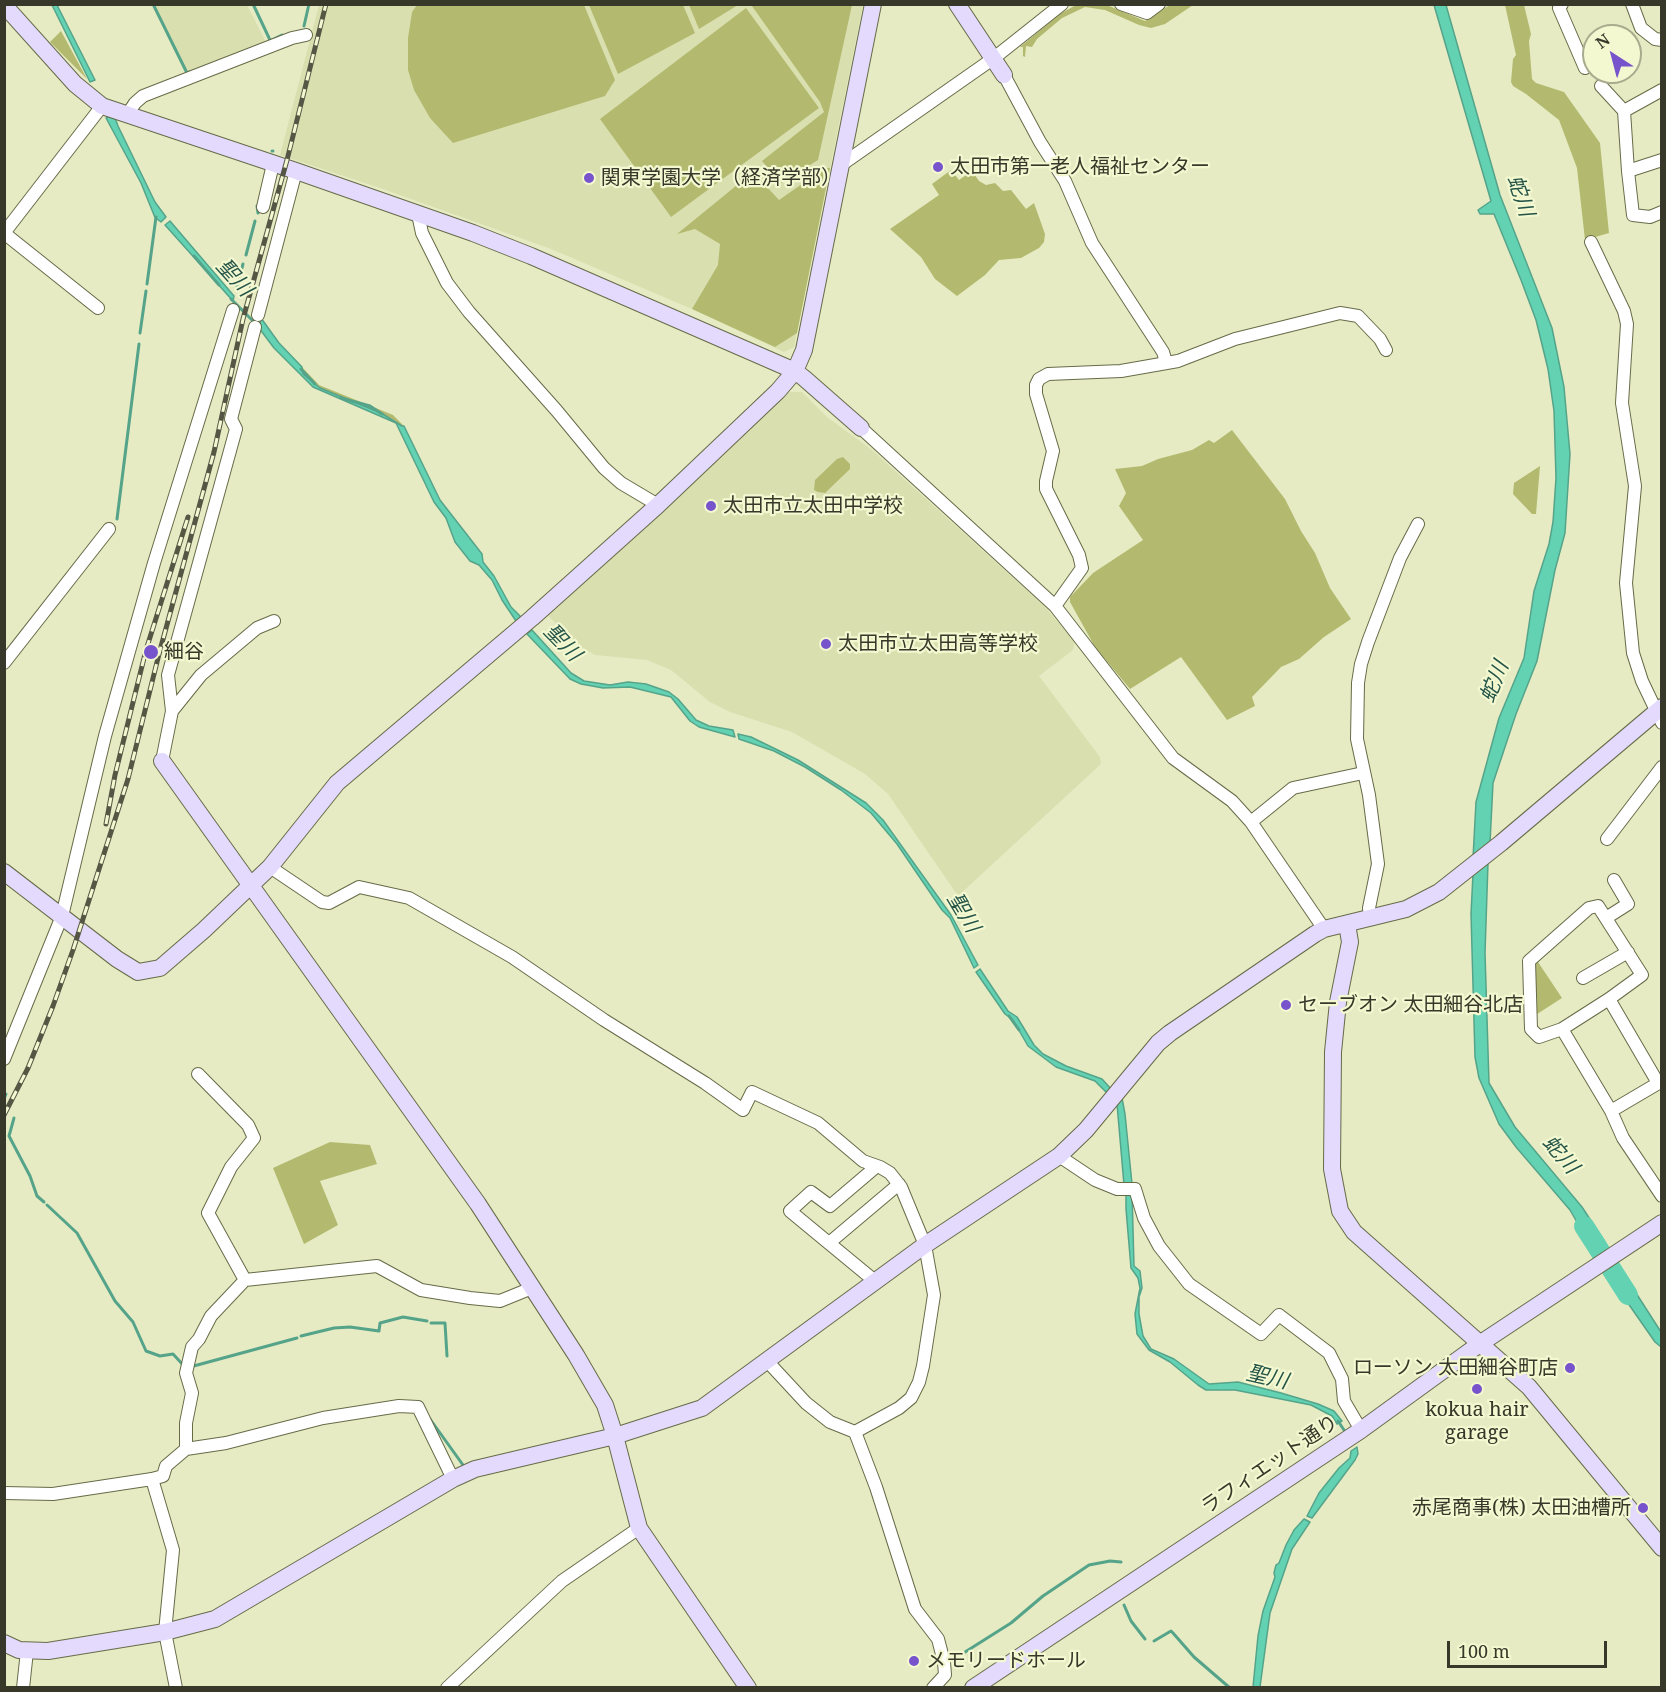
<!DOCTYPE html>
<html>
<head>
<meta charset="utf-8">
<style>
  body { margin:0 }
  #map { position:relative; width:1666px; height:1692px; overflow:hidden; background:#e6ebc3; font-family:"Noto Serif",serif }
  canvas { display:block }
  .frame { position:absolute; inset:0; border:6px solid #373829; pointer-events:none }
  .north { position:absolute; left:1582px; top:24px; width:60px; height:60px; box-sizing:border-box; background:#f3f8d0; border:2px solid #a8ab8d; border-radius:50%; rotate:324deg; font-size:16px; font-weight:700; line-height:24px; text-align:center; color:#373829 }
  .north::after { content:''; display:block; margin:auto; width:21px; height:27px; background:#7753cc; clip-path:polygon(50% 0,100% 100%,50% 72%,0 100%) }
  .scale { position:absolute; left:1447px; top:1641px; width:160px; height:27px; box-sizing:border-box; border:3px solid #373829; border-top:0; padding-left:8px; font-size:18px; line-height:21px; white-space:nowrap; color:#373829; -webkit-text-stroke:4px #f3f8d0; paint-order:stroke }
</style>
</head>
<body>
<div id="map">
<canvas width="1666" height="1692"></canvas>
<div class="frame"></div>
<div class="north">N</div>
<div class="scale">100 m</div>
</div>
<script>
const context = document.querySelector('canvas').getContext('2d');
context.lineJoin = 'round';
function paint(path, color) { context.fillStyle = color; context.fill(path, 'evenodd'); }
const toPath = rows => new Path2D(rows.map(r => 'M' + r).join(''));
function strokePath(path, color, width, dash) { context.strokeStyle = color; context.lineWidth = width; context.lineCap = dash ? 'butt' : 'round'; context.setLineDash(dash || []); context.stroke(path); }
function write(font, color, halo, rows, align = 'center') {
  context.font = font + ' "Noto Serif","Noto Sans JP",serif'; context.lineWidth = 4.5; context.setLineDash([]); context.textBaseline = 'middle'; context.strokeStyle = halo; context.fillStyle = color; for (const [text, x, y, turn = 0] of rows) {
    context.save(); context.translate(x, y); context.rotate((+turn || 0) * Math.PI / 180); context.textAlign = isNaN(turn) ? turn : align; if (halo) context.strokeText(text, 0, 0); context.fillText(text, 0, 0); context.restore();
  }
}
paint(toPath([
  [153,5,247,5,266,42,187,73],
  [319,5,863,5,794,347,784,352,692,309,551,249,380,188,280,155],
  [790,392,802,392,827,417,872,450,1043,605,1075,641,1073,650,1039,676,1100,757,1101,764,958,896,888,794,865,774,792,732,730,712,710,702,671,670,647,660,595,655,581,647,546,614]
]), '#dadfb0');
paint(toPath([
  [754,4,852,5,818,160,781,183,762,161,824,112,820,102,752,6],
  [417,5,584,5,615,80,605,96,453,143,430,118,414,90,408,70,408,38,412,12],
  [589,5,683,5,695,33,618,74],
  [689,5,738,5,699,29],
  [1076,5,1107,5,1145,21,1170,5,1193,5,1165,24,1151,28,1139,25,1105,10,1085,7,1062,18,1037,39,1032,47,1026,46,1025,57,1023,56,1023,47,1020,47,1060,14],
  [1505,5,1524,5,1531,34,1529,41,1532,79,1536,83,1564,92,1600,143,1609,233,1585,240,1577,168,1559,120,1526,94,1513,86,1511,82,1513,59,1516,55],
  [746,8,819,108,671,217,600,119],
  [61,31,87,79,50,42],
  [825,168,830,168,797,333,775,347,692,309,718,265,720,244,695,229,677,234,753,172,779,200],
  [951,170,959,180,972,171,979,181,986,185,995,183,1003,191,1011,190,1026,209,1034,203,1045,234,1044,242,1039,248,1021,258,999,260,985,275,957,296,935,279,921,257,890,229,939,195,932,184],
  [302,367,319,385,393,415,404,426,402,427,392,419,320,388,303,374],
  [1232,430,1285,499,1301,531,1315,553,1330,588,1351,619,1324,637,1299,659,1281,667,1252,697,1255,706,1227,720,1181,657,1130,689,1095,647,1070,602,1070,597,1093,573,1143,540,1119,506,1126,493,1115,469,1142,466,1158,459,1192,450,1209,440,1214,443],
  [843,457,850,464,850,469,825,493,818,492,814,490,815,480,837,459],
  [1540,466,1536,514,1532,514,1513,494,1514,483],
  [1534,956,1562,998,1531,1018],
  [330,1142,370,1145,377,1164,320,1181,338,1225,304,1244,273,1168]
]), '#b3ba6f');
const water = toPath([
  [52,5,57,5,95,80,90,82,52,5],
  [1434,5,1446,5,1500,195,1552,328,1564,387,1570,454,1565,533,1555,570,1537,661,1516,714,1493,783,1490,843,1473,858,1476,802,1499,718,1524,658,1534,591,1549,544,1553,522,1556,478,1554,411,1548,369,1536,320,1521,280,1494,214,1480,214,1478,210,1491,201,1434,5],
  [114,115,118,126,155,202,166,217,161,222,157,219,156,220,141,183,106,118,114,115],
  [170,221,234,296,233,301,165,225,170,221],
  [261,318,279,343,302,367,303,374,320,388,381,413,402,426,404,426,440,500,482,554,483,562,494,576,511,607,523,619,518,624,502,600,492,580,479,565,470,561,455,542,446,518,434,502,396,423,313,387,274,348,259,328,261,318],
  [532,630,571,673,584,681,610,685,628,682,646,684,669,692,678,699,696,720,709,726,733,730,735,737,699,727,690,721,671,697,630,687,603,688,581,684,570,679,527,634,532,630],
  [738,734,751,737,798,760,866,803,883,820,951,915,978,965,974,968,950,918,942,910,897,844,871,813,841,790,805,767,774,751,739,739,738,734],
  [1488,863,1485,953,1489,1083,1515,1127,1582,1207,1605,1242,1593,1250,1570,1210,1516,1147,1499,1124,1479,1078,1475,1057,1471,914,1473,874,1488,863],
  [980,969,1008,1011,1017,1017,1034,1045,1043,1054,1066,1066,1102,1079,1112,1090,1108,1094,1095,1081,1056,1067,1028,1046,1013,1020,1005,1014,976,972,980,969],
  [1122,1098,1125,1114,1132,1184,1124,1185,1117,1104,1122,1098],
  [1132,1192,1134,1266,1140,1271,1142,1288,1139,1297,1139,1314,1143,1336,1151,1349,1174,1359,1209,1384,1238,1382,1281,1393,1318,1404,1334,1411,1342,1421,1337,1424,1332,1416,1311,1405,1235,1390,1206,1390,1198,1385,1170,1362,1149,1350,1137,1334,1135,1314,1140,1288,1138,1278,1131,1268,1126,1209,1126,1193,1132,1192],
  [1620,1268,1661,1332,1661,1347,1655,1342,1609,1276,1620,1268],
  [1357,1447,1358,1454,1355,1460,1312,1518,1307,1516,1319,1493,1339,1468,1350,1458,1351,1451,1357,1447],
  [1304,1519,1310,1522,1292,1549,1270,1613,1260,1687,1253,1687,1258,1636,1263,1611,1275,1577,1274,1573,1276,1565,1279,1563,1286,1545,1294,1530,1304,1519]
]);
paint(water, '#62d2b3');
strokePath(water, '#55a48a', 1.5);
strokePath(toPath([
  [153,4,187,73,189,72],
  [253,4,270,40],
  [304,26,309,4],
  [268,42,282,35],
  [272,151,273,151],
  [257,206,258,213],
  [246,255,255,221],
  [194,256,219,285],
  [147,284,156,217],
  [237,287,243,264],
  [231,299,256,324],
  [140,333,146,291],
  [301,369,315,384],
  [341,398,370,406,382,414],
  [117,519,139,344],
  [1009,1016,1019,1030],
  [4,1093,6,1094,4,1099],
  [14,1118,9,1136,30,1176,37,1196,44,1202],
  [47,1205,77,1233,115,1301,133,1322,146,1351,160,1356,173,1354,185,1367],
  [431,1323,445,1323,447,1356],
  [301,1336,334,1328,350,1327,379,1331,380,1323,403,1317,427,1321],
  [190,1367,297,1338],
  [430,1419,463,1465],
  [1338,1421,1346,1433],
  [1124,1605,1131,1621,1145,1639],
  [1154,1641,1171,1631,1173,1633,1194,1657,1230,1688],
  [954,1659,1011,1623,1043,1596,1089,1565,1110,1561,1121,1562]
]), '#55a48a', 3);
strokePath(toPath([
  [1584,1226,1628,1295]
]), '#62d2b3', 20);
const street = toPath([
  [1121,4,1147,13,1159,4],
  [1562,4,1559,8,1585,68],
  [1632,4,1641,28,1655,39,1662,40],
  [1004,75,1040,142,1065,181,1092,243,1163,352,1166,362],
  [1601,86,1624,111],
  [127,115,135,103,143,96,292,38,306,35],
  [1662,160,1628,171,1633,215,1650,217,1662,212],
  [841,165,994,58,1062,4],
  [1628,171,1624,111,1662,90],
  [263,207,273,164],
  [418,214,422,233,447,283,469,312,557,411,604,468,621,483,658,505],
  [4,233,102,106],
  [4,233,98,308],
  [1591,242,1624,311,1627,324,1622,403,1635,486,1626,583,1633,653,1642,681,1662,723],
  [258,315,296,171],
  [861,428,1055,606,1173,758,1232,801,1251,822,1324,929],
  [1055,606,1082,568,1079,555,1046,489,1046,481,1053,451,1036,394,1036,385,1039,379,1048,374,1121,371,1178,361,1235,339,1340,313,1358,316,1380,339,1386,350],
  [4,663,109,529],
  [172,711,201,675,257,628,274,621],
  [162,761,172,711,168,675,236,429,231,419,255,327],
  [1251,822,1293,788,1363,773],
  [1607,839,1662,767],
  [270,867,322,902,329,903,359,887,409,898,512,957,604,1020,705,1083,743,1110,752,1092,818,1123,863,1161,880,1167,890,1173,901,1187,925,1245,934,1295,923,1366,919,1382,911,1398,899,1408,855,1432,830,1422,806,1403,768,1362],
  [1606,918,1628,904,1614,880],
  [1370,919,1369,908,1378,864,1369,795,1357,739,1358,683,1361,664,1368,642,1400,558,1418,524],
  [1583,978,1628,952],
  [1562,1029,1539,1037,1531,1029,1529,961,1589,908,1598,906,1642,975,1609,999],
  [4,1059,62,916,105,736,154,563,233,310],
  [198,1074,248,1125,254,1138,231,1167,208,1213,245,1280],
  [1662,1081,1611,1111,1623,1138,1662,1196],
  [1611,1111,1562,1029,1609,999,1658,1083],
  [1059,1156,1095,1180,1117,1189,1135,1189,1144,1218,1159,1246,1189,1284,1261,1334,1279,1315,1329,1353,1342,1379,1344,1401,1361,1430],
  [829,1243,899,1184],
  [876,1282,790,1211,811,1192,830,1206,877,1166],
  [855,1432,876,1487,915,1609,938,1639,944,1662,945,1675,933,1688],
  [186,1449,186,1423,192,1393,186,1373,192,1347,199,1339,211,1316,245,1280,377,1266,421,1290,470,1298,500,1301,532,1288],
  [152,1479,173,1550,165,1632,176,1688],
  [4,1493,53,1494,152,1479,163,1476,166,1466,186,1449,226,1443,323,1418,399,1406,418,1407,453,1479],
  [23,1688,27,1651],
  [447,1688,562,1581,639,1528]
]);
const secondary = toPath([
  [957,4,1004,75],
  [4,5,75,84,102,106,296,171,473,233,531,256,795,371,804,378,861,428],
  [162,761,478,1204,576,1355,605,1405,615,1436,639,1528,748,1688],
  [4,872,117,959,138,972,160,968,204,930,270,867,337,783,532,618,658,505,778,391,795,371,804,350,873,4],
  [1347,924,1350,942,1338,1002,1333,1052,1332,1169,1340,1211,1354,1232,1529,1387,1662,1548],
  [4,1643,19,1650,48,1651,165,1632,215,1619,453,1479,475,1469,615,1436,702,1408,925,1245,1059,1156,1086,1130,1158,1043,1170,1033,1315,934,1324,929,1406,909,1439,892,1501,843,1662,707],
  [973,1688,1361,1430,1481,1343,1662,1223]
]);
strokePath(street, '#676b48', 14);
strokePath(secondary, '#676b48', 18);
strokePath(street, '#fff', 12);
strokePath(secondary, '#e3dafe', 16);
const rail = toPath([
  [106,824,115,775,146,650,188,517],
  [4,1115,28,1068,53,1006,73,950,128,779,159,654,214,452,243,319,287,160,326,4]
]);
strokePath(rail, '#555744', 5);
strokePath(rail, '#f3f8d0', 3, [9]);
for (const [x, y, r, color] of [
  [938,167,6,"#7753cc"],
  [589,178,6,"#7753cc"],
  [711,506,6,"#7753cc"],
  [826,644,6,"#7753cc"],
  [151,652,8,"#7753cc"],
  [1286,1005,6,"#7753cc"],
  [1570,1368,6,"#7753cc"],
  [1477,1389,6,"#7753cc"],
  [1643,1508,6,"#7753cc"],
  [914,1661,6,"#7753cc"]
]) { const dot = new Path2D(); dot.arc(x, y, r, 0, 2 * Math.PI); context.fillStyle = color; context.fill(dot); strokePath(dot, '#f3f8d0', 2); }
write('20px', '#373829', '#f3f8d0', [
  ["太田市第一老人福祉センター",950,167],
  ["関東学園大学（経済学部）",601,178],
  ["太田市立太田中学校",723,506],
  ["太田市立太田高等学校",838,644],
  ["細谷",164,652],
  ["セーブオン 太田細谷北店",1298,1005],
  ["ローソン 太田細谷町店",1558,1368,"right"],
  ["kokua hair",1477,1410,"center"],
  ["garage",1477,1433,"center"],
  ["赤尾商事(株) 太田油槽所",1631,1508,"right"],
  ["メモリードホール",926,1661]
], 'left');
write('20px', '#373829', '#f3f8d0', [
  ["ラフィエット通り",1270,1465,-34]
]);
write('italic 21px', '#255548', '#f3f8d0', [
  ["蛇川",1520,196,71],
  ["聖川",234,278,48],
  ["聖川",562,643,46],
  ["蛇川",1495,682,-68],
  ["聖川",963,913,59],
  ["蛇川",1560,1155,49],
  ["聖川",1267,1378,13]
]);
</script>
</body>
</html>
